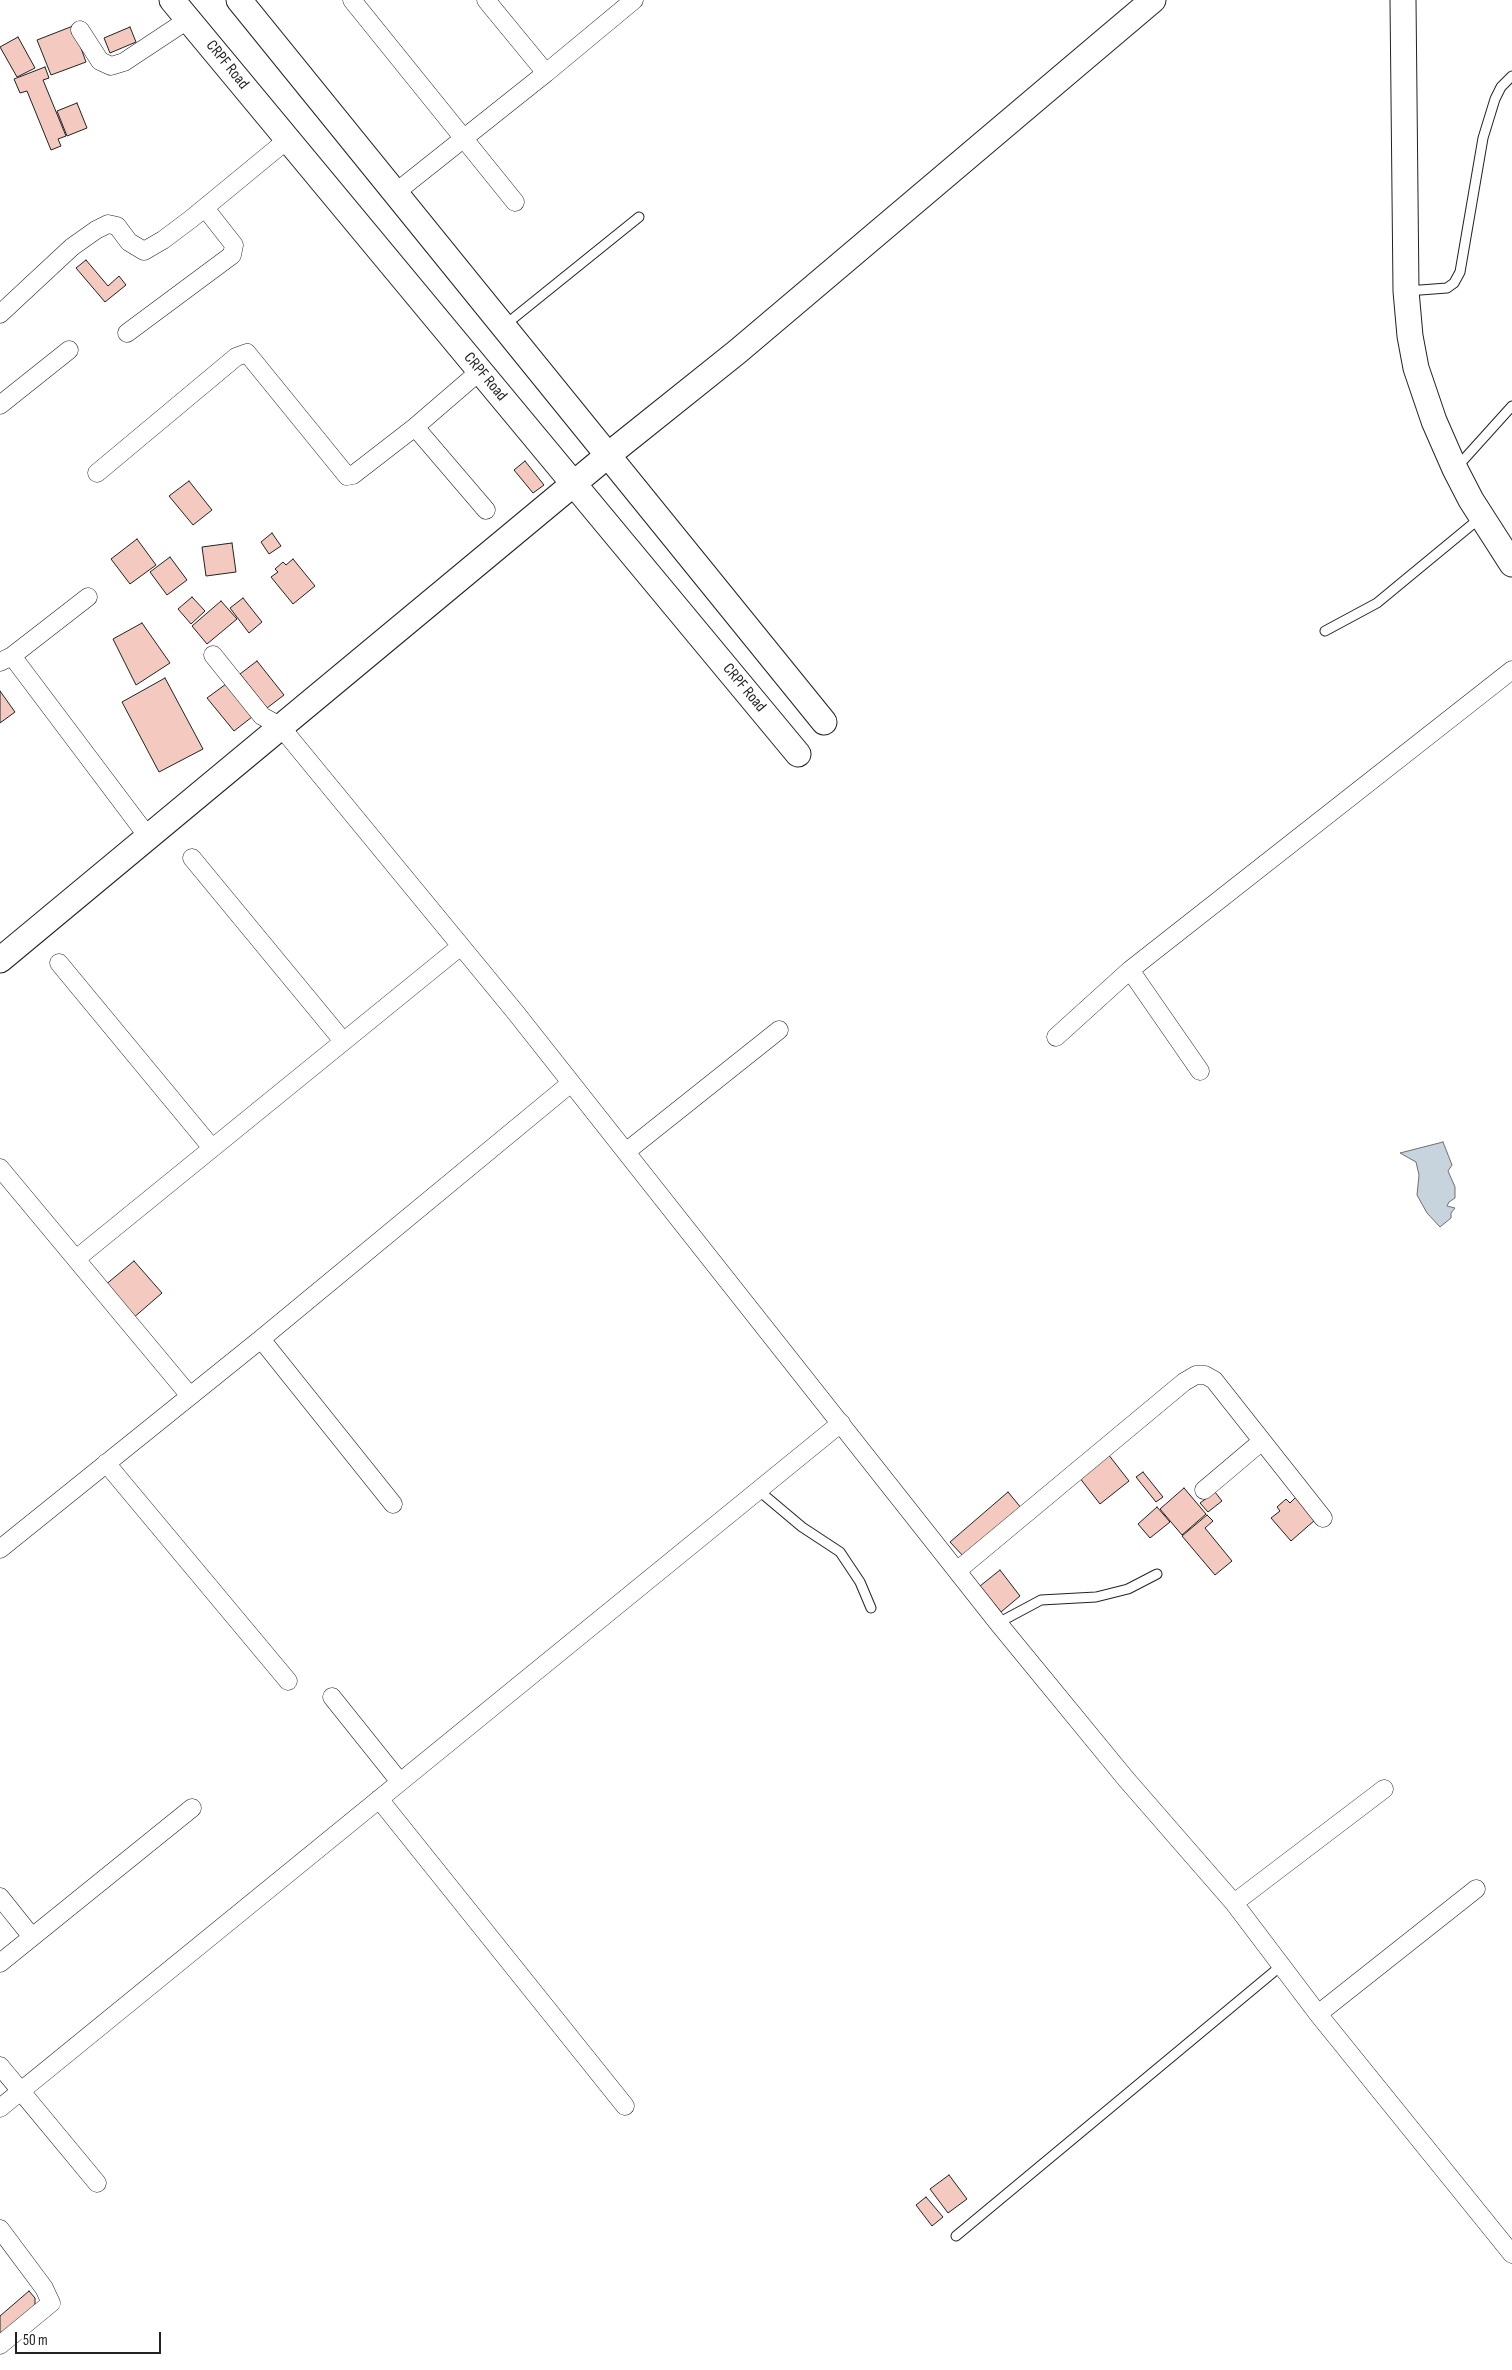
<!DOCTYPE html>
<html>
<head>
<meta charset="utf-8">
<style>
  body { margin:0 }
  #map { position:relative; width:1512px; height:2370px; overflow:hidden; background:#fff; font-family:"Sofia Sans Condensed",sans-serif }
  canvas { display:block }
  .scale { position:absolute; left:15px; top:2332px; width:146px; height:22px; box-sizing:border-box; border:2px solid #222; border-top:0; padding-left:6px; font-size:15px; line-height:18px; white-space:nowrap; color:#222; -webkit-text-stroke:4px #fff; paint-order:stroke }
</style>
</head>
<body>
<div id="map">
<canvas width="1512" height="2370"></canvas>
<div class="scale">50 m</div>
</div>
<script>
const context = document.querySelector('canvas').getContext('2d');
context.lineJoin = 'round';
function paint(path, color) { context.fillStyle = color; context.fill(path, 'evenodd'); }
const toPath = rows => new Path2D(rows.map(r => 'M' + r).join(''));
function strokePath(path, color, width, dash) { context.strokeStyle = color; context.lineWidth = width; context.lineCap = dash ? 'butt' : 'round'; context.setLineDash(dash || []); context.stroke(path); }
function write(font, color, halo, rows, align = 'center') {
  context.font = font + ' "Sofia Sans Condensed",sans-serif'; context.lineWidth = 4; context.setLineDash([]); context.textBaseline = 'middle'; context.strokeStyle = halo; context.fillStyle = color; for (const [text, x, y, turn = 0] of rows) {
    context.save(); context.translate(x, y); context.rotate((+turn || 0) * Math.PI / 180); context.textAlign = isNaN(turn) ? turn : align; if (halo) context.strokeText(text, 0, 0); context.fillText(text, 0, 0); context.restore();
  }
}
const water = toPath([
  [1443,1142,1452,1165,1448,1171,1455,1187,1455,1198,1449,1202,1447,1206,1455,1208,1451,1213,1451,1218,1440,1227,1427,1213,1417,1195,1419,1175,1416,1162,1400,1153,1443,1142]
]);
paint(water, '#c7d3dd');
strokePath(water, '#6f6f6f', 1);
const building = toPath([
  [73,26,86,62,51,75,37,40,73,26],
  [130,27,136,42,110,53,104,38,130,27],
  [18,37,35,68,17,77,0,47,18,37],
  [45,67,49,78,43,80,66,136,58,139,61,146,51,150,27,91,20,93,14,79,45,67],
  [77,103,87,128,67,136,57,111,77,103],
  [86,260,108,286,119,276,126,285,105,302,76,268,86,260],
  [525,461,544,485,533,493,514,470,525,461],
  [189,481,212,510,193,525,169,496,189,481],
  [272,533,281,546,269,554,261,542,272,533],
  [137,539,156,565,130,584,111,559,137,539],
  [232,543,236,572,206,576,202,547,232,543],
  [170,557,187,580,167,595,150,572,170,557],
  [293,559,315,586,293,604,271,577,278,572,275,569,283,562,286,565,293,559],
  [192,597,205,611,191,624,178,609,192,597],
  [243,598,262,622,249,633,230,608,243,598],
  [221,601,237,619,207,644,192,626,221,601],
  [142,623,170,663,136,685,113,639,142,623],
  [257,661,284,695,267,708,240,674,257,661],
  [165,678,203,749,159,772,122,702,165,678],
  [226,684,252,717,234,731,207,698,226,684],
  [0,691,15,712,0,723,0,691],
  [134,1261,162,1293,132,1319,104,1286,134,1261],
  [1108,1454,1129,1481,1100,1504,1079,1477,1108,1454],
  [1143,1472,1163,1497,1156,1502,1136,1477,1143,1472],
  [1184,1488,1206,1514,1182,1535,1160,1509,1184,1488],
  [1008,1492,1022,1509,965,1558,950,1542,1008,1492],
  [1215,1492,1222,1501,1208,1512,1200,1503,1215,1492],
  [1296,1497,1315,1520,1291,1541,1271,1518,1280,1511,1277,1507,1286,1499,1290,1503,1296,1497],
  [1157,1507,1170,1522,1150,1538,1138,1524,1157,1507],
  [1207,1515,1213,1521,1205,1528,1232,1561,1215,1575,1182,1536,1207,1515],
  [1000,1570,1020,1596,1001,1612,980,1586,1000,1570],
  [949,2175,967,2199,948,2213,930,2189,949,2175],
  [926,2197,943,2217,932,2226,916,2205,926,2197],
  [29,2291,35,2298,35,2307,0,2337,0,2316,29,2291]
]);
paint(building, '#f3c9c0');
strokePath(building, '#222', 1);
const lane = toPath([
  [1407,291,1447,288,1454,283,1460,272,1483,138,1495,99,1501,87,1512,76],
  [505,325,639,217],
  [1457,467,1512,406],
  [1325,631,1377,603,1480,518],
  [758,1490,802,1527,840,1552,860,1582,871,1608],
  [998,1623,1041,1600,1096,1597,1128,1589,1157,1574],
  [956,2236,1282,1965]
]);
const street = toPath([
  [352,0,515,202],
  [80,30,100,61,111,66,124,62,189,19],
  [546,73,634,0],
  [395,193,546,73,486,0],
  [0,314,72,247,96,230,108,224,117,226,129,242,144,251,163,240,191,219,287,140],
  [127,333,232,255,234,245,205,208],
  [0,405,69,350],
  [415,427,486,510],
  [97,473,236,357,247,353,347,476,353,475,415,427,480,371],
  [213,655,262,716,280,726,516,1013,998,1623,1126,1779,1234,1903,1318,2014,1512,2254],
  [12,656,88,597],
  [0,662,12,656,149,838],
  [192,858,343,1041],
  [59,963,212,1148],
  [1130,970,1200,1071],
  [1056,1037,1130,970,1512,670],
  [627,1151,779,1030],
  [0,1168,190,1396],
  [76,1259,461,946],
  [261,1339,393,1504],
  [106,1463,288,1681],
  [1204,1490,1262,1441],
  [0,1549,261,1339,571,1083],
  [958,1570,1184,1382,1196,1375,1205,1375,1214,1380,1323,1518],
  [332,1697,400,1782],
  [379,1799,625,2106],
  [0,1897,32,1937],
  [1234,1903,1384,1789],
  [0,1963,192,1808],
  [1318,2014,1476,1889],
  [0,2066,97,2183],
  [0,2108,841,1423],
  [0,2229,44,2288,51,2303,0,2345]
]);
const secondary = toPath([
  [172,0,798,754],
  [239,0,824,722],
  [1403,0,1406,291,1410,336,1416,368,1434,421,1455,469,1471,500,1512,564],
  [0,960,607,456,737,352,1153,0]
]);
strokePath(lane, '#222', 11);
strokePath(street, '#222', 19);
strokePath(secondary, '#222', 27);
strokePath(lane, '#fff', 9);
strokePath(street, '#fff', 18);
strokePath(secondary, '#fff', 25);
write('16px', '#222', '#fff', [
  ["CRPF Road",227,65,51],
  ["CRPF Road",485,377,50],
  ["CRPF Road",744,688,50]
]);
</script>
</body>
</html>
